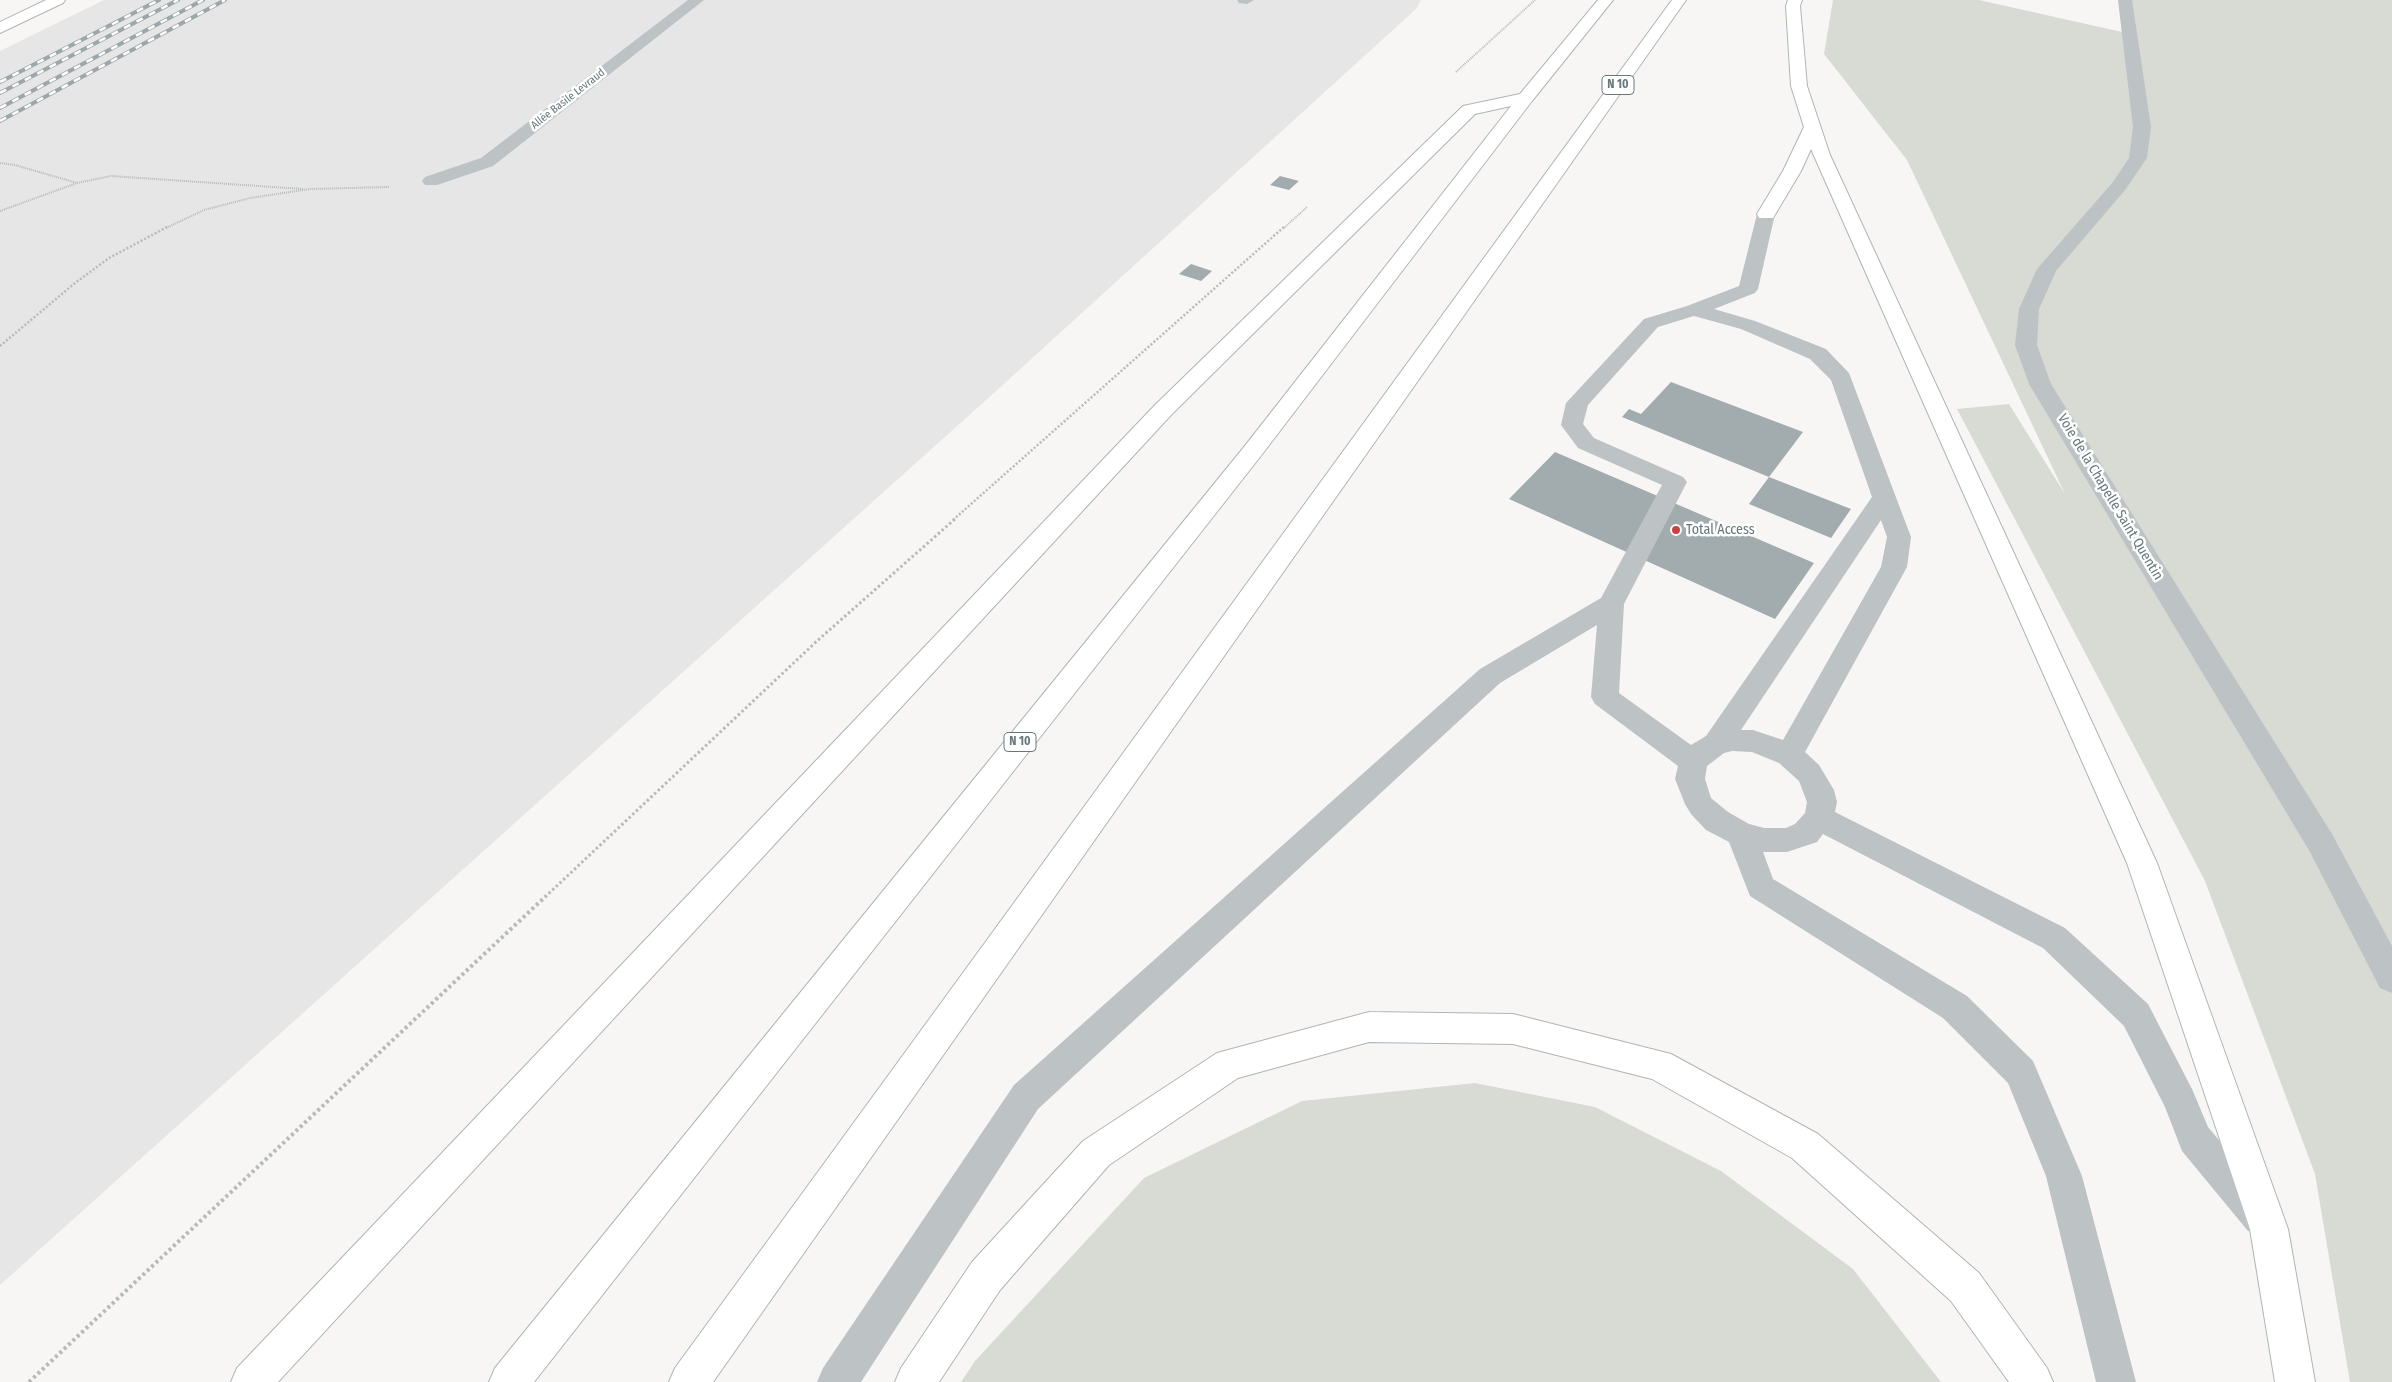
<!DOCTYPE html>
<html>
<head>
<meta charset="utf-8">
<style>
  body { margin:0 }
  canvas { display:block; background:#f7f6f5 }
</style>
</head>
<body>
<canvas width="2392" height="1382"></canvas>
<script>
const context = document.querySelector('canvas').getContext('2d');
context.lineJoin = 'round';
function paint(path, color) { context.fillStyle = color; context.fill(path, 'evenodd'); }
const toPath = rows => new Path2D(rows.map(r => 'M' + r).join(''));
function strokePath(path, color, width, dash) { context.strokeStyle = color; context.lineWidth = width; context.lineCap = dash ? 'butt' : 'round'; context.setLineDash(dash || []); context.stroke(path); }
function write(font, color, halo, rows, align = 'center') {
  context.font = font + ' "Fira Sans Condensed",sans-serif'; context.lineWidth = 5; context.setLineDash([]); context.textBaseline = 'middle'; context.strokeStyle = halo; context.fillStyle = color; for (const [text, x, y, turn = 0] of rows) {
    context.save(); context.translate(x, y); context.rotate((+turn || 0) * Math.PI / 180); context.textAlign = isNaN(turn) ? turn : align; if (halo) context.strokeText(text, 0, 0); context.fillText(text, 0, 0); context.restore();
  }
}
paint(toPath([
  [104,0,1421,0,1416,9,995,392,0,1285,0,51]
]), '#e5e6e5');
paint(toPath([
  [1833,0,1979,0,2131,34,2126,0,2392,0,2392,1382,2350,1382,2315,1174,2205,881,1957,409,2009,404,2065,494,1907,160,1824,54],
  [1475,1083,1595,1107,1721,1171,1853,1269,1941,1382,961,1382,975,1361,1144,1178,1302,1101]
]), '#d8dbd4');
paint(toPath([
  [1280,176,1299,181,1289,190,1270,185],
  [1191,264,1212,271,1201,281,1179,274],
  [1671,382,1803,432,1769,477,1622,417,1629,409,1641,414],
  [1555,452,1814,563,1775,619,1509,499],
  [1769,477,1851,509,1831,538,1749,504]
]), '#a2acaf');
const major = toPath([
  [46,0,65,0,63,3,0,33,0,22,46,0],
  [1598,0,1613,0,1532,101,1260,457,534,1382,489,1382,495,1368,1244,447,1511,106,1475,114,1171,415,278,1382,231,1382,237,1368,1155,405,1463,106,1520,94,1598,0],
  [1672,0,1686,0,713,1382,669,1382,675,1368,1672,0],
  [1788,0,1802,0,1800,6,1807,86,1830,155,2157,863,2288,1229,2315,1382,2275,1382,2250,1229,2127,863,1811,149,1801,171,1773,218,1759,218,1757,214,1783,171,1804,127,1791,86,1786,6,1788,0],
  [1369,1012,1513,1014,1671,1054,1818,1134,1979,1273,2047,1368,2053,1382,2009,1382,1951,1301,1792,1158,1652,1079,1513,1044,1369,1042,1238,1078,1109,1165,1000,1290,939,1382,895,1382,901,1368,972,1262,1083,1141,1217,1053,1369,1012]
]);
strokePath(major, '#afb5b7', 2);
strokePath(toPath([
  [1456,72,1535,0],
  [0,163,15,165,77,183],
  [0,211,77,183,111,176,303,189],
  [166,228,204,210,250,198,310,189,389,187],
  [1284,228,1307,207]
]), '#b7bbbc', 2, [1, 1]);
strokePath(toPath([
  [0,346,75,283,109,258,169,226],
  [953,520,1285,226]
]), '#b7bbbc', 2.5, [2, 2]);
strokePath(toPath([
  [545,897,817,641,955,519]
]), '#b7bbbc', 3, [2.5, 2.5]);
strokePath(toPath([
  [29,1382,546,896]
]), '#b7bbbc', 4, [3, 3]);
paint(toPath([
  [688,0,704,0,493,166,437,185,425,185,422,181,425,177,481,158,688,0],
  [1237,0,1254,0,1247,4,1239,3,1237,0],
  [2118,0,2132,0,2151,127,2147,158,2125,190,2056,271,2039,309,2037,345,2051,384,2332,834,2392,946,2392,993,2380,988,2310,852,2029,384,2015,345,2019,309,2037,269,2113,182,2129,158,2133,127,2118,0],
  [1766,208,1773,210,1775,214,1758,289,1755,293,1714,309,1755,321,1826,349,1849,373,1911,537,1907,567,1805,752,1819,765,1834,790,1837,802,1835,812,2065,928,2148,1004,2192,1089,2208,1127,2274,1205,2280,1218,2274,1231,2261,1237,2248,1231,2182,1151,2165,1107,2124,1026,2043,948,1823,834,1817,842,1787,852,1763,852,1773,879,1967,996,2033,1061,2082,1176,2136,1382,2096,1382,2046,1176,2008,1083,1943,1018,1750,896,1729,842,1706,830,1691,814,1685,804,1675,779,1678,766,1595,704,1591,697,1597,625,1500,683,1038,1109,861,1382,817,1382,823,1368,1014,1085,1480,669,1601,598,1662,485,1578,448,1561,425,1566,403,1644,319,1687,306,1739,286,1757,214,1759,210,1766,208],
  [1694,316,1741,329,1810,359,1831,380,1872,497,1706,736,1691,745,1619,693,1624,604,1687,482,1683,477,1594,438,1583,424,1588,405,1658,327,1694,316],
  [1881,520,1887,537,1881,567,1783,740,1753,730,1741,730,1881,520],
  [1732,751,1752,752,1779,763,1799,781,1807,802,1805,813,1795,824,1786,828,1764,828,1749,824,1728,812,1711,798,1705,779,1707,766,1724,753,1732,751]
]), '#bdc2c4');
paint(major, '#fff');
const rail = toPath([
  [0,82,159,0],
  [0,93,178,0],
  [0,108,203,0],
  [0,121,225,0]
]);
strokePath(rail, '#9da6a8', 4);
strokePath(rail, '#fff', 2.5, [7]);
for (const [x, y, r, color] of [
  [1676,530,5,"#cc3f43"]
]) { const dot = new Path2D(); dot.arc(x, y, r, 0, 2 * Math.PI); context.fillStyle = color; context.fill(dot); strokePath(dot, '#fff', 2); }
write('11px', '#66787c', '#fff', [
  ["Allée Basile Levraud",568,99,-38]
]);
for (const [x, y, w] of [
  [1618,85,32],
  [1020,742,32]
]) { const box = new Path2D(); box.roundRect(x - w / 2, y - 9.5, w, 19, 4); context.fillStyle = '#fff'; context.fill(box); strokePath(box, '#66787c', 1); }
write('bold 12px', '#66787c', null, [
  ["N 10",1618,85],
  ["N 10",1020,742]
]);
write('14px', '#66787c', '#fff', [
  ["Voie de la Chapelle Saint Quentin",2110,497,59]
]);
write('14px', '#66787c', '#fff', [
  ["Total Access",1686,530]
], 'left');
</script>
</body>
</html>
